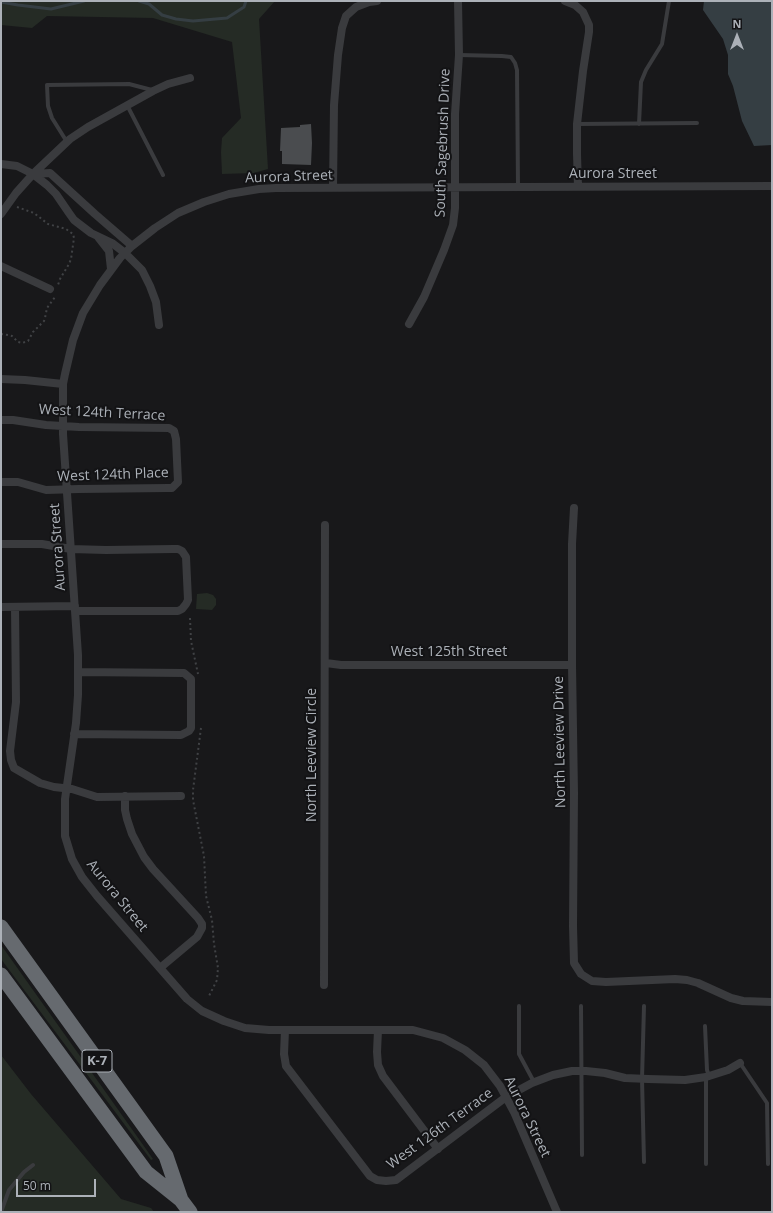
<!DOCTYPE html>
<html>
<head>
<meta charset="utf-8">
<style>
  body { margin:0 }
  #map { position:relative; width:773px; height:1213px; overflow:hidden; background:#18181a; font-family:"Open Sans",sans-serif }
  canvas { display:block }
  .frame { position:absolute; inset:0; border:2px solid #acb1b8; pointer-events:none }
  .north { position:absolute; left:717px; top:16px; width:40px; height:40px; -webkit-text-stroke:3px #131315; paint-order:stroke; rotate:0deg; font-size:11px; font-weight:700; line-height:16px; text-align:center; color:#acb1b8 }
  .north::after { content:''; display:block; margin:auto; width:14px; height:18px; background:#acb1b8; clip-path:polygon(50% 0,100% 100%,50% 72%,0 100%) }
  .scale { position:absolute; left:16px; top:1179px; width:80px; height:18px; box-sizing:border-box; border:2px solid #acb1b8; border-top:0; padding-left:5px; font-size:12px; line-height:14px; white-space:nowrap; color:#acb1b8; -webkit-text-stroke:3px #131315; paint-order:stroke }
</style>
</head>
<body>
<div id="map">
<canvas width="773" height="1213"></canvas>
<div class="frame"></div>
<div class="north">N</div>
<div class="scale">50 m</div>
</div>
<script>
const context = document.querySelector('canvas').getContext('2d');
context.lineJoin = 'round';
function paint(path, color) { context.fillStyle = color; context.fill(path, 'evenodd'); }
const toPath = rows => new Path2D(rows.map(r => 'M' + r).join(''));
function strokePath(path, color, width, dash) { context.strokeStyle = color; context.lineWidth = width; context.lineCap = dash ? 'butt' : 'round'; context.setLineDash(dash || []); context.stroke(path); }
function write(font, color, halo, rows, align = 'center') {
  context.font = font + ' "Open Sans",sans-serif'; context.lineWidth = 4; context.setLineDash([]); context.textBaseline = 'middle'; context.strokeStyle = halo; context.fillStyle = color; for (const [text, x, y, turn = 0] of rows) {
    context.save(); context.translate(x, y); context.rotate((+turn || 0) * Math.PI / 180); context.textAlign = isNaN(turn) ? turn : align; if (halo) context.strokeText(text, 0, 0); context.fillText(text, 0, 0); context.restore();
  }
}
paint(toPath([
  [1,1,275,1,259,19,268,169,254,173,222,174,221,152,222,138,241,118,232,42,153,18,47,16,32,28,1,25],
  [207,593,213,595,216,599,216,605,212,610,196,609,197,594],
  [1,945,107,1094,153,1159,151,1160,1,959],
  [1,1055,31,1094,121,1199,151,1208,154,1212,1,1212]
]), '#252b25');
paint(toPath([
  [704,1,772,1,772,145,754,146,742,121,733,86,728,74,728,55,723,39,703,10]
]), '#353e43');
strokePath(toPath([
  [139,1,149,4,162,15,176,19,193,21,227,18,244,7,246,1],
  [1,2,18,5,51,9,84,1]
]), '#353e43', 3);
paint(toPath([
  [311,124,312,143,311,165,282,164,282,151,280,151,281,128,300,127,300,125]
]), '#4a4c4f');
strokePath(toPath([
  [17,207,34,213,48,224,66,229,73,234,74,238,71,259,69,264,60,279,58,285],
  [1,334,8,335,12,336,18,342,22,343,28,341,33,332,44,321,45,318,47,308,55,297],
  [190,618,191,641,198,674],
  [201,728,193,790,193,800,204,856,206,896,212,920,214,944,218,968,217,980,208,998]
]), '#404245', 2, [2, 3]);
strokePath(toPath([
  [459,55,502,56,511,57,515,63,517,70,518,187],
  [127,105,163,175],
  [577,124,697,123],
  [639,124,641,82,646,70,662,44,669,1],
  [67,142,52,118,48,106,47,85,129,84,152,90],
  [519,1006,519,1054,534,1082],
  [581,1006,582,1155],
  [644,1006,642,1079,644,1162],
  [705,1026,707,1070,709,1076],
  [740,1063,767,1103,768,1164],
  [706,1164,706,1077],
  [1,1212,9,1190,24,1172,33,1165]
]), '#3a3b3e', 4);
strokePath(toPath([
  [565,1,575,5,583,12,589,25,589,32,583,71,577,124,577,154,578,187],
  [1,164,17,166,33,174,47,185,56,194,69,213,74,220,91,233,112,243,125,253,142,270,150,286,156,302,159,325],
  [33,174,50,173,95,214,132,246],
  [333,188,334,105,338,55,342,28,346,16,356,7,369,2,377,1],
  [1,214,16,193,33,174,70,139,88,127,153,91,168,84,190,78],
  [98,237,109,251,111,269],
  [1,266,50,289],
  [409,324,424,297,444,250,453,225,455,208,455,114,459,55,458,1],
  [1,379,25,380,63,384],
  [1,420,13,420,46,425,79,427,169,428,174,431,176,439,178,482,172,488,168,488,79,489,46,490,18,482,1,482],
  [574,508,572,544,572,665,574,793,573,926,574,963,581,974,592,981,606,982,675,979,687,980,698,983,731,998,743,1001,772,1002],
  [1,544,42,544,71,549,106,550,173,549,178,549,182,551,186,557,188,600,186,604,182,609,178,611,75,611],
  [1,607,75,606],
  [15,607,16,702,10,751,11,760,14,768,40,783,54,787,72,789,97,797,181,796],
  [326,663,341,665,572,665],
  [74,734,181,735,189,731,191,728,191,679,184,673,78,672],
  [125,796,125,810,127,819,132,834,144,857,153,869,198,918,202,924,202,928,197,937,160,968],
  [324,985,325,525],
  [285,1030,284,1054,286,1066,370,1176,377,1180,386,1181,396,1180,506,1097,532,1083,553,1075,572,1071,586,1071,605,1073,625,1078,648,1079,685,1080,706,1077,728,1070,740,1063],
  [378,1030,377,1052,378,1065,383,1076,438,1149],
  [557,1212,514,1112,500,1086,484,1065,465,1050,443,1038,413,1030,269,1030,245,1028,224,1021,202,1011,187,999,97,896,82,877,72,859,65,836,65,799,76,723,78,695,78,655,63,434,63,384,65,374,73,340,83,313,100,285,120,258,132,246,155,228,178,213,204,202,229,194,259,189,276,188,772,186]
]), '#3a3b3e', 8);
strokePath(toPath([
  [1,927,166,1156,181,1200],
  [1,975,146,1172,181,1200,190,1212]
]), '#666a6f', 15);
for (const [x, y, w] of [
  [97,1061,30]
]) { const box = new Path2D(); box.roundRect(x - w / 2, y - 11, w, 22, 3); context.fillStyle = '#131315'; context.fill(box); strokePath(box, '#acb1b8', 1); }
write('bold 13px', '#acb1b8', null, [
  ["K-7",97,1061]
]);
write('14px', '#acb1b8', '#131315', [
  ["South Sagebrush Drive",443,143,-88],
  ["Aurora Street",613,174],
  ["Aurora Street",289,177,-2],
  ["West 124th Terrace",102,413,3],
  ["West 124th Place",113,475,-2],
  ["Aurora Street",58,547,-94],
  ["West 125th Street",449,652],
  ["North Leeview Drive",560,742,-91],
  ["North Leeview Circle",312,755,-90],
  ["Aurora Street",117,896,51],
  ["Aurora Street",527,1117,64],
  ["West 126th Terrace",440,1129,-36]
]);
</script>
</body>
</html>
